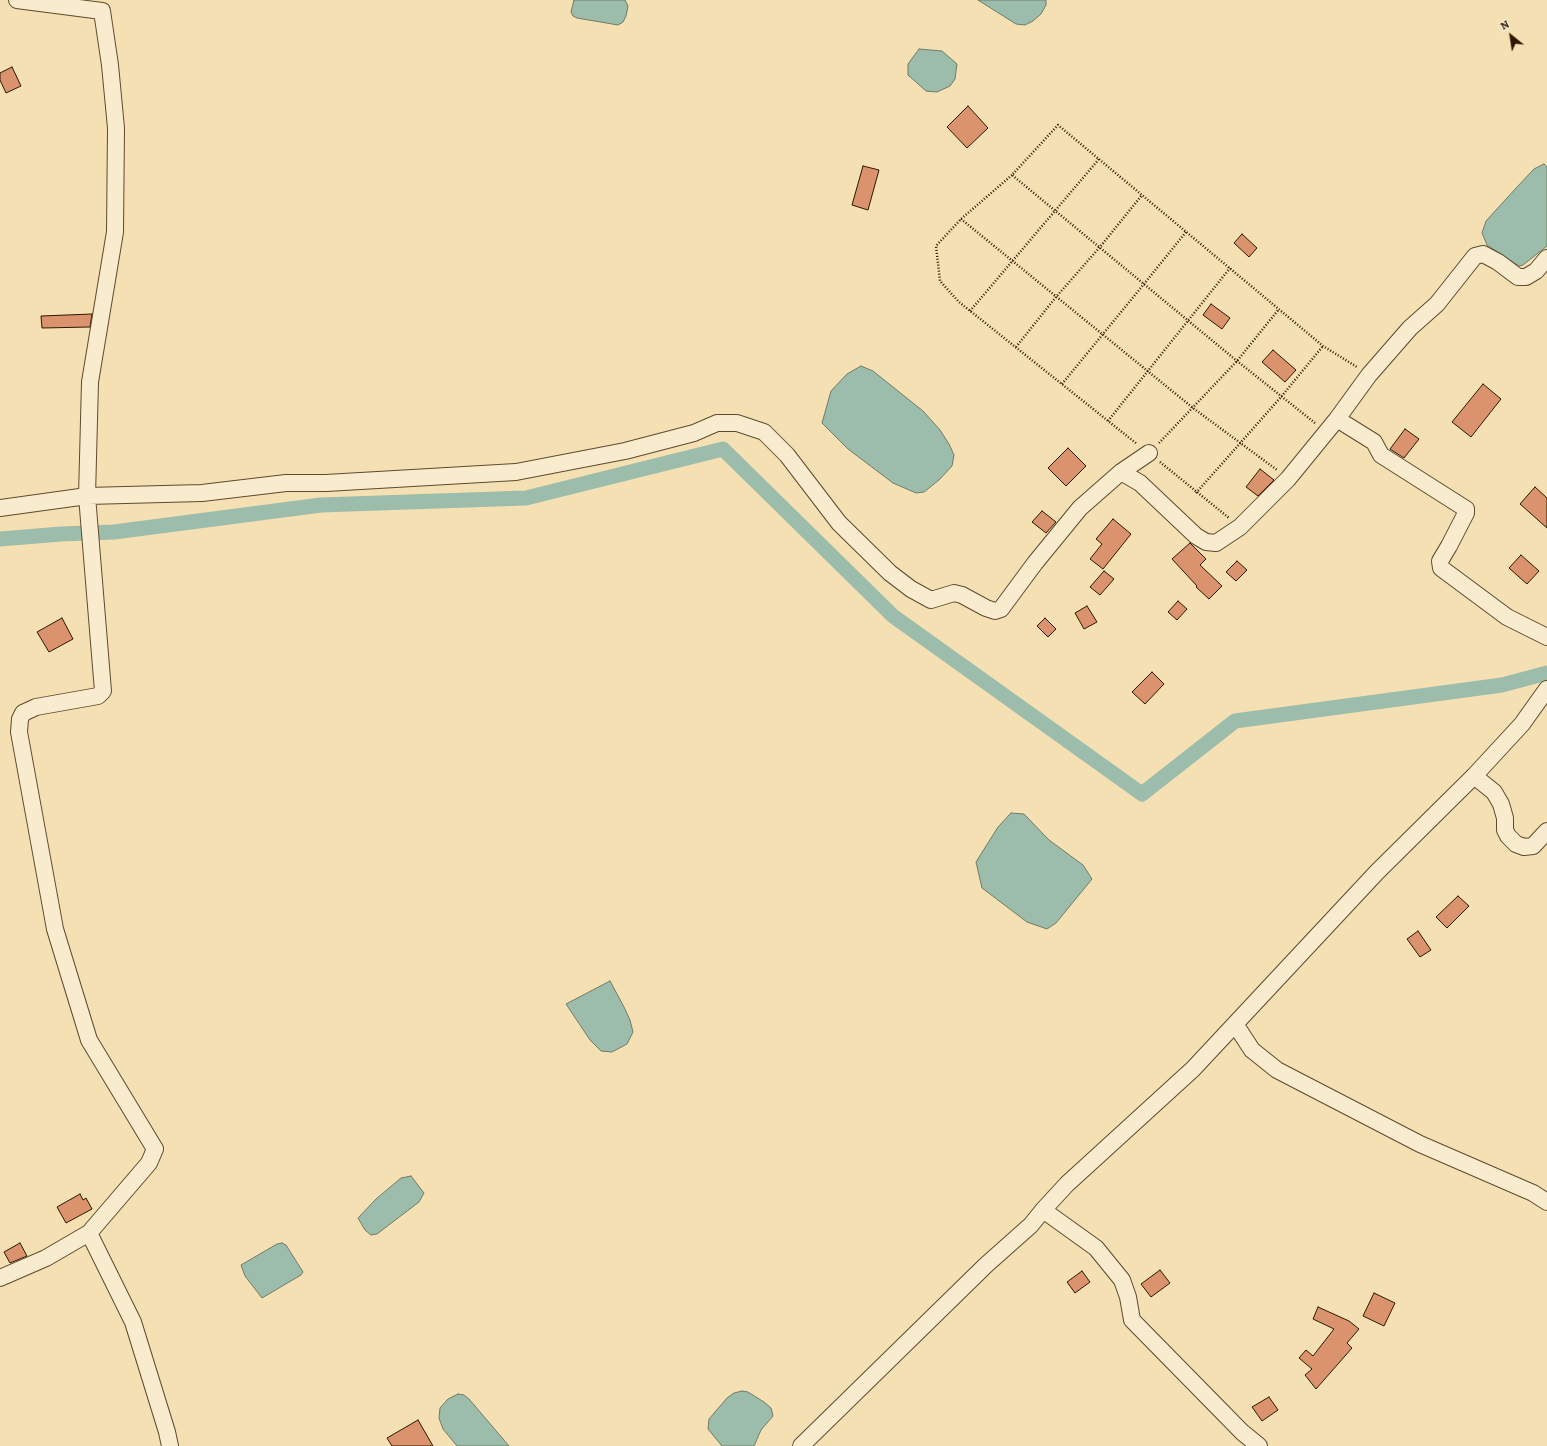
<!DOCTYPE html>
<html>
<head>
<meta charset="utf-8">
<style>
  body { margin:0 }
  #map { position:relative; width:1547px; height:1446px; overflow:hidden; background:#f5e0b3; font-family:Alegreya,serif }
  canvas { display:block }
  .north { position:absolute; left:1491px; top:16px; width:40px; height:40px; -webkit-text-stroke:3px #f8ebce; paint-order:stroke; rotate:330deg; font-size:11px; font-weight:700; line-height:16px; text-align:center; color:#2b1801 }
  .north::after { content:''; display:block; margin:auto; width:14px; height:18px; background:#2b1801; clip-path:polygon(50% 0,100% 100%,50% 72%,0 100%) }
</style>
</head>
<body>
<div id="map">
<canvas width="1547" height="1446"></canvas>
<div class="north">N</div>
</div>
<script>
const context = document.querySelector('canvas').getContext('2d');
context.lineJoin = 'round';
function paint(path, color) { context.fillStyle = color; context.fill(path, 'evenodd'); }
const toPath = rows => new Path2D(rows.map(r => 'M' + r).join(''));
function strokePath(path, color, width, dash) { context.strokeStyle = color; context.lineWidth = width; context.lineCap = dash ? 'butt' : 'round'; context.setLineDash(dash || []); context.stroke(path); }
const water = toPath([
  [574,0,625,0,628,6,626,16,623,22,618,25,577,18,573,16,571,12,574,0],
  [978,0,1046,0,1046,5,1041,14,1033,21,1025,25,1016,24,978,0],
  [919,49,942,51,957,64,955,79,950,86,937,92,926,91,908,75,908,64,919,49],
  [1544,164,1547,167,1547,246,1523,265,1519,266,1487,245,1482,233,1486,221,1517,187,1534,169,1544,164],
  [861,366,873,371,923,411,940,430,949,444,954,455,952,466,939,480,924,492,916,493,893,483,848,449,822,423,831,391,847,374,861,366],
  [1011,813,1024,814,1049,840,1083,865,1092,879,1056,923,1047,929,1027,922,982,888,976,862,998,827,1011,813],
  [610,981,624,1007,630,1020,633,1032,627,1044,612,1052,601,1051,590,1040,566,1004,610,981],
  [411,1176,424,1193,419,1202,377,1234,371,1235,365,1230,358,1218,376,1199,401,1178,411,1176],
  [282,1243,286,1245,303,1272,301,1275,262,1298,245,1276,241,1265,277,1244,282,1243],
  [742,1391,748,1392,764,1402,771,1408,773,1416,761,1430,754,1446,722,1446,708,1429,709,1419,727,1398,734,1393,742,1391],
  [458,1394,464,1395,469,1399,509,1446,457,1446,443,1429,439,1418,440,1408,448,1399,458,1394]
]);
paint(water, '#9cbdab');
strokePath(water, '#6f7b67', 1);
strokePath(toPath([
  [0,539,61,534,114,532,321,505,526,498,723,449,893,616,1142,794,1235,721,1502,685,1547,673]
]), '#9cbdab', 15);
const building = toPath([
  [12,67,21,86,6,93,0,80,0,73,12,67],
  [968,106,988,128,967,148,947,127,968,106],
  [863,166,879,170,868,210,852,205,863,166],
  [1242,234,1257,248,1249,257,1234,243,1242,234],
  [1211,304,1230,318,1222,329,1203,315,1211,304],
  [92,314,90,327,42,328,41,316,92,314],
  [1273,350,1296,370,1285,382,1262,362,1273,350],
  [1483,384,1501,399,1471,437,1452,422,1483,384],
  [1405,429,1419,439,1404,458,1390,449,1405,429],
  [1068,448,1086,466,1066,486,1048,468,1068,448],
  [1260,469,1274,480,1258,496,1246,487,1260,469],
  [1535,487,1547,498,1547,528,1520,504,1535,487],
  [1042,511,1056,522,1046,533,1032,522,1042,511],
  [1113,519,1131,534,1103,569,1090,559,1102,544,1096,539,1113,519],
  [1190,543,1206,559,1200,565,1222,586,1209,599,1196,587,1197,586,1172,559,1190,543],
  [1521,555,1539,571,1527,584,1509,568,1521,555],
  [1237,561,1247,570,1236,581,1226,572,1237,561],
  [1104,571,1114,579,1100,595,1090,587,1104,571],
  [1178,601,1187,609,1177,620,1168,612,1178,601],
  [1087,606,1097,622,1084,629,1075,613,1087,606],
  [62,618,73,639,49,652,37,632,62,618],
  [1045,618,1056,629,1048,637,1037,626,1045,618],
  [1152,672,1164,684,1145,704,1132,692,1152,672],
  [1458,896,1469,906,1447,928,1436,917,1458,896],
  [1418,931,1431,950,1420,957,1407,939,1418,931],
  [80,1194,83,1200,86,1198,92,1209,66,1223,57,1207,80,1194],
  [20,1243,27,1256,10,1263,4,1252,20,1243],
  [1160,1270,1170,1283,1151,1297,1141,1284,1160,1270],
  [1082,1271,1090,1282,1075,1293,1067,1282,1082,1271],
  [1374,1293,1395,1303,1384,1326,1363,1316,1374,1293],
  [1318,1307,1349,1321,1359,1329,1347,1343,1352,1348,1316,1389,1305,1375,1312,1369,1299,1358,1306,1350,1313,1356,1334,1329,1313,1319,1318,1307],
  [1269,1397,1278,1410,1262,1421,1252,1407,1269,1397],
  [418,1420,433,1446,392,1446,387,1438,418,1420]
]);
paint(building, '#db936e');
strokePath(building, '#2b1801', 1);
const street = toPath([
  [1337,419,1374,442,1381,455,1466,509,1466,513,1449,546,1440,561,1441,568,1507,617,1547,637],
  [1121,472,1140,483,1196,536,1206,542,1216,543,1240,527,1288,479,1337,419,1369,375,1410,328,1437,304,1475,256,1483,254,1498,262,1518,277,1526,277,1536,271,1547,258],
  [0,508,87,496,202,493,286,483,326,483,516,472,625,451,694,433,717,423,737,423,764,432,787,455,839,523,890,573,911,589,931,600,954,593,962,595,986,608,995,611,1001,609,1035,563,1080,508,1121,472,1149,453],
  [1474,776,1494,792,1501,804,1505,818,1505,830,1508,836,1516,844,1524,847,1533,846,1547,831],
  [1235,1024,1252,1050,1277,1070,1420,1144,1533,1193,1547,1202],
  [1043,1210,1096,1248,1122,1280,1128,1297,1132,1320,1242,1432,1259,1446],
  [89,1233,133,1322,167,1432,170,1446],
  [0,1278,46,1258,89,1233,149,1163,155,1149,89,1040,55,929,19,732,20,719,23,713,36,707,98,696,103,691,87,496,90,382,115,232,116,128,110,65,102,11,17,0],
  [801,1446,986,1265,1031,1225,1043,1210,1067,1184,1193,1069,1377,872,1474,776,1522,724,1547,689]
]);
strokePath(street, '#5e4a2e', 18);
strokePath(toPath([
  [1012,175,961,219,936,246,940,281,959,302,1137,444],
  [961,219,1193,408,1277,470],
  [970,311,1099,159],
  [1016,347,1056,297,1100,247,1142,195],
  [1062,384,1144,284,1186,232],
  [1108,421,1230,268],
  [1315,423,1237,361,1012,175,1058,125,1323,346,1357,367],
  [1159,443,1237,361,1279,309],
  [1160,462,1229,518],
  [1196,493,1281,397,1323,346]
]), '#2b1801', 2.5, [1, 2]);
strokePath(street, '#f8ebce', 16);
</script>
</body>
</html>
